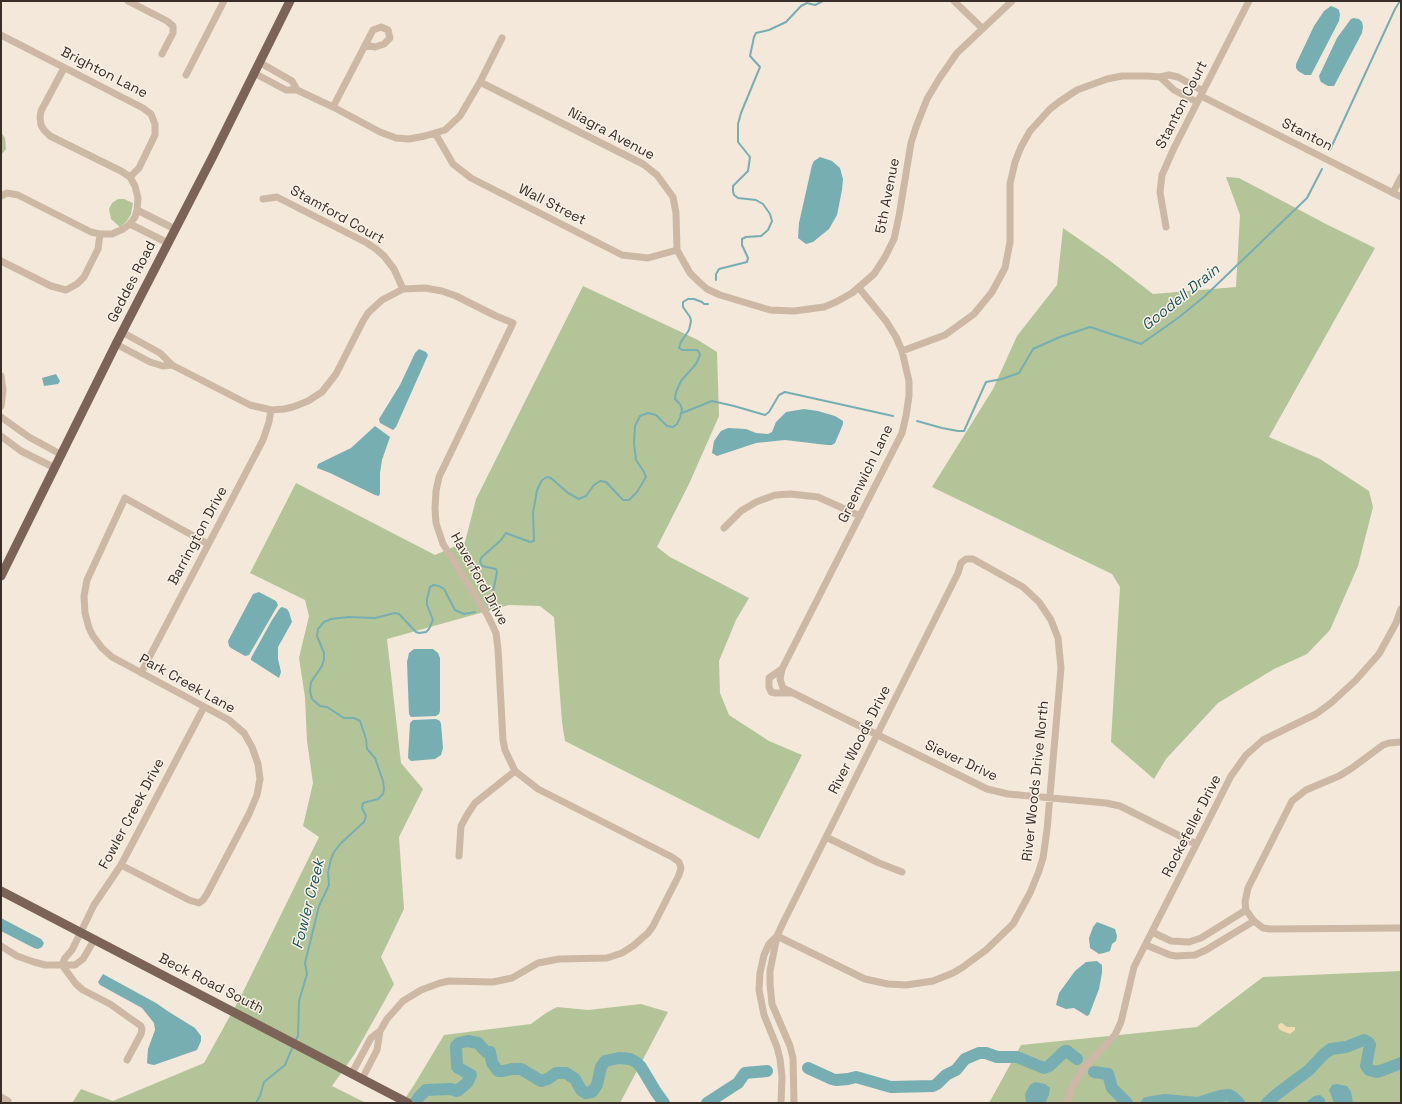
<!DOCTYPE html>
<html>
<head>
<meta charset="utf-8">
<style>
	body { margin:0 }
	#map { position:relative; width:1402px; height:1104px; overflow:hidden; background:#f3e8da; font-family:"Space Grotesk",sans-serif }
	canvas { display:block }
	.frame { position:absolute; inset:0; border:2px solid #382d27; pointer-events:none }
</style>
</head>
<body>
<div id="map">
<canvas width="1402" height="1104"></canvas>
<div class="frame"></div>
</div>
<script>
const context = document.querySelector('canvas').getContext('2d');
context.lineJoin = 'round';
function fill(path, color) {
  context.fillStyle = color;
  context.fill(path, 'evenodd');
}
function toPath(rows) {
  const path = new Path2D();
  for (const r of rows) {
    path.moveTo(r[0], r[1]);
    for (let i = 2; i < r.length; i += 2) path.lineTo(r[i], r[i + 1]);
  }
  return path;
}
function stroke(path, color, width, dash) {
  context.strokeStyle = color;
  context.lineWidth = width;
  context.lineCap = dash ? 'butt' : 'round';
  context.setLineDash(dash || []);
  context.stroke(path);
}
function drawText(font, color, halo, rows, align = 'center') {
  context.font = font + ' "Space Grotesk",sans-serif';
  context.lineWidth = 3;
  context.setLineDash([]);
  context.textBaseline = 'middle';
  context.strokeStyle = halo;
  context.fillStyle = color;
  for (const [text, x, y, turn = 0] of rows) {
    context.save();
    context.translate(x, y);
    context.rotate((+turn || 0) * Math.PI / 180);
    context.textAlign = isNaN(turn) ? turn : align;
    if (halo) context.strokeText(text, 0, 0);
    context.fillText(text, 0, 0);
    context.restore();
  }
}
const green = toPath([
	[1,132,5,138,6,149,1,155],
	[1226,177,1239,178,1326,224,1375,248,1269,437,1320,459,1369,491,1373,507,1358,566,1330,630,1307,654,1274,669,1218,703,1166,759,1154,779,1111,742,1120,587,1112,574,932,487,993,389,1017,336,1057,285,1063,228,1109,260,1153,294,1236,287,1240,215],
	[118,199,124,199,133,203,131,214,127,221,120,227,111,219,109,209,112,203],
	[583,286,698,340,717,352,719,416,689,484,657,547,670,557,749,598,736,620,719,661,720,693,729,715,769,741,802,755,759,839,565,741,562,722,554,617,540,606,509,605,387,639,401,763,423,789,399,837,404,909,381,957,394,984,354,1055,332,1086,366,1103,72,1103,81,1089,113,1101,204,1063,241,996,319,837,303,826,313,783,307,741,305,697,299,658,309,616,305,600,250,573,296,483,435,555,465,542,476,499],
	[1401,971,1401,1103,989,1103,1021,1045,1197,1027,1263,977],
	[641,1004,668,1012,620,1103,459,1103,457,1102,456,1103,402,1103,414,1085,444,1035,531,1024,546,1013,557,1007,588,1010]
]);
const sand = toPath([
	[1282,1023,1287,1027,1295,1027,1295,1030,1290,1034,1282,1031,1279,1029,1278,1026,1279,1024]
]);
const water = toPath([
	[1331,6,1336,8,1339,10,1340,15,1339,21,1311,75,1305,75,1298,71,1296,68,1296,64,1314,26,1324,11],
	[1354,18,1359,19,1362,22,1363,27,1362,33,1334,86,1328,86,1321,82,1320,80,1319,76,1337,38,1348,23,1351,19],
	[820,157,832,161,840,168,843,179,842,190,837,215,829,229,813,242,806,244,798,238,799,223,812,165,814,161],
	[419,349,426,352,428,355,396,427,393,430,380,423,379,419,400,385,415,353],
	[56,374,60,381,58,384,44,386,42,378],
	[804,409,818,411,835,416,843,421,843,424,835,443,832,445,827,445,785,440,756,443,717,456,712,453,714,441,721,431,728,428,746,429,756,433,768,434,772,432,776,422,786,412],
	[375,426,390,437,382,460,380,473,380,493,379,496,375,495,330,473,317,468,318,464,351,448],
	[259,592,276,601,278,605,249,655,245,656,231,648,229,646,228,641,252,596,253,594],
	[282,607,287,609,289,612,292,622,278,647,278,659,281,672,279,678,251,660,251,658,272,620,280,608],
	[414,649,433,649,438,653,440,658,440,711,439,714,436,716,411,717,409,714,407,662,409,653],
	[436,719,440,721,441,724,443,748,441,755,435,759,411,761,408,758,410,723,413,720],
	[1,918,41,939,44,943,42,947,38,949,34,948,1,931],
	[1097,922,1115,929,1117,936,1116,941,1112,944,1110,951,1104,953,1099,954,1090,948,1089,938,1093,927],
	[1097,961,1102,965,1102,973,1099,989,1089,1015,1087,1016,1074,1008,1066,1009,1056,1005,1059,993,1075,971,1086,962],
	[103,974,156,1003,169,1012,195,1028,201,1036,201,1041,197,1050,154,1065,149,1064,147,1063,148,1049,155,1030,154,1023,142,1008,100,985,98,982],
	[1035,1082,1045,1084,1050,1088,1049,1095,1045,1103,1028,1103,1026,1102,1025,1094,1030,1085],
	[1336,1084,1347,1086,1351,1092,1353,1103,1334,1103,1329,1090,1332,1085],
	[1320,1095,1325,1099,1325,1103,1305,1103,1314,1096]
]);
const stream = toPath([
	[1330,150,1395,9,1400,1],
	[716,280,716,274,719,269,747,262,748,258,742,245,742,239,746,237,761,236,768,230,772,221,770,214,763,204,756,200,738,198,734,195,733,191,733,186,748,171,750,157,738,142,738,124,741,113,760,67,750,56,754,37,756,33,769,30,786,22,801,6,807,3,815,5,823,1],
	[682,413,712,401,734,406,765,415,769,412,779,395,785,392,893,416],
	[917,421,942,428,958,431,964,431,986,382,1002,379,1019,373,1033,349,1060,337,1090,327,1141,344,1178,318,1205,296,1307,198,1322,169],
	[491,602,497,572,496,569,482,566,480,562,481,558,501,540,506,533,530,542,534,541,533,513,537,490,542,480,547,477,551,478,568,493,579,499,586,496,594,485,600,481,606,482,623,500,629,500,637,492,646,477,644,472,636,460,634,443,635,426,640,416,648,413,656,415,667,426,673,427,677,424,680,418,682,409,680,404,675,399,676,392,681,381,696,364,700,355,699,352,697,350,682,350,679,348,681,342,689,330,691,321,690,317,683,307,683,302,688,299,694,299,702,302,704,304,708,304],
	[295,1042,298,1036,299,1001,307,974,305,963,319,906,329,885,328,872,331,859,334,852,341,843,364,822,366,816,362,808,363,803,378,799,383,794,384,789,383,781,375,758,367,749,366,739,360,721,354,718,344,718,327,707,320,706,312,699,310,691,311,682,322,666,324,659,324,653,317,636,318,629,324,622,331,619,348,617,375,618,395,613,399,614,416,632,419,633,426,632,429,629,433,620,427,605,427,599,430,587,434,585,439,586,444,589,455,610,464,614,475,612],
	[256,1103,260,1096,264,1082,285,1065,293,1046]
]);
const river = toPath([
	[808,1068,832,1079,836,1080,848,1079,856,1077,891,1087,933,1086,937,1084,946,1075,956,1070,965,1059,979,1053,986,1053,997,1057,1017,1057,1044,1068,1049,1066,1065,1051,1067,1051,1077,1059],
	[1094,1072,1108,1074,1112,1088,1127,1103],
	[415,1103,419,1097,426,1090,451,1089,457,1091,467,1083,471,1075,457,1067,456,1046,459,1043,468,1041,478,1043,486,1052,490,1052,492,1063,498,1071,503,1071,512,1069,521,1069,541,1081,548,1079,556,1073,566,1073,575,1079,581,1090,586,1093,592,1092,597,1085,601,1067,605,1061,619,1058,630,1059,636,1062,641,1067,656,1092,664,1103],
	[707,1103,738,1083,745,1073,767,1071],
	[1147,1103,1165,1100,1198,1103,1220,1096,1229,1095,1234,1098,1239,1103],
	[1267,1103,1277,1094,1309,1070,1324,1054,1331,1049,1346,1047,1364,1040,1369,1043,1370,1045,1366,1066,1369,1070,1377,1072,1383,1070,1401,1063]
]);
const minor = toPath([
	[128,1,167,21,173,26,173,33,162,54],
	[954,1,982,28],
	[1,35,143,108,151,114,155,124,155,135,139,168,130,177],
	[254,73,286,90,297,90,292,81,259,62],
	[186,75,224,1],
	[1160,77,1174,90,1197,102],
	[480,82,643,164,657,175,673,197,676,213,677,250],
	[297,90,333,107,380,132,396,138,409,139,425,136,445,130,460,116,480,82,502,38],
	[1201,96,1401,197],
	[333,107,373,30,381,27,388,30,390,38,384,44,375,47,365,45],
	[435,133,453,164,471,178,622,255,648,258,677,250],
	[1393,193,1401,177],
	[1,196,7,193,18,195,91,232,100,234,112,234,123,229,130,224,135,217,137,210,138,198,135,186,130,177,121,171,50,136,44,130,41,125,40,118,41,111,64,68],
	[263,199,277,197,367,243,376,249,384,256,394,269,403,289],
	[137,210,175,229],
	[130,224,168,243],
	[1166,227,1160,192,1162,175,1174,148,1249,1],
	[677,250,690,273,698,281,707,289,720,295,770,310,794,311,824,307,836,302,852,293,874,274,885,257,894,239,899,216,911,143,916,127,927,99,939,79,957,53,1012,1],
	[1,261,51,286,66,290,77,284,84,277,98,249,100,234],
	[859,288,886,321,896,337,902,351,909,381,909,396,906,416,902,433,782,669,780,679,783,688,987,789,1008,794,1106,803,1120,806,1196,844],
	[116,344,150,362,163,366,172,365,160,353,122,332],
	[902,351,945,335,974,314,992,292,1005,268,1010,242,1010,184,1015,162,1021,147,1030,131,1050,109,1059,102,1077,90,1107,79,1122,76,1147,76,1160,77,1169,75,1178,77,1203,91],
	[172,365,250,405,271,410,284,409,293,407,308,401,322,392,336,374,363,321,368,313,382,300,403,289,425,288,442,291,456,296,496,316,513,323,439,477,436,491,435,509,436,523,443,544,488,616,496,633,498,649,503,740,505,750,515,771,538,789,672,857,679,862,681,868,679,875,653,926,648,933,633,946,622,953,607,958,559,959,538,963,512,978,493,982,449,981,440,983,421,990,403,1001,387,1019,380,1031,377,1050,362,1079],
	[1,376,3,390,1,406],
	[1,417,29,437,62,455],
	[1,436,21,451,55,468],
	[724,528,741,511,756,502,775,495,791,494,818,497,860,516],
	[782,669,769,678,769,687,771,692,775,693,791,693],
	[141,673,263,440,269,422,271,410],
	[1401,742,1389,743,1383,745,1352,768,1339,776,1306,790,1292,801,1248,888,1245,902,1246,910,1254,921,1263,928,1270,929,1401,928],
	[826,837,879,863,902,872],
	[459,856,461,826,467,815,475,803,515,771],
	[121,865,189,900,199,903,203,900,207,894,249,814,257,795,260,779,258,764,252,747,244,733,229,720,112,657,102,648,93,636,89,628,85,613,84,596,87,580,125,498,208,544],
	[1152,932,1171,941,1189,942,1201,938,1246,910],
	[777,936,865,979,888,984,906,985,933,981,953,973,963,967,986,950,1013,924,1030,893,1039,871,1043,858,1047,830,1061,668,1058,638,1051,620,1039,602,1023,587,973,559,966,559,961,563,958,573,783,923,777,936,770,971,770,984,772,1004,790,1046,793,1058,794,1103],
	[777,936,769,944,764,955,760,973,759,990,764,1015,777,1047,780,1059,782,1077,781,1103],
	[1146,945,1170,955,1176,956,1195,955,1206,950,1254,921],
	[1,946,17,956,34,962,45,965,75,965,83,959,94,940],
	[62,965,65,958,72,950,94,905,121,865,204,707],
	[62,965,76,984,83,990,110,1004,141,1026,142,1029,141,1034,127,1060],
	[352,1073,371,1038,380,1031],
	[1,1097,8,1101],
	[1067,1103,1072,1088,1082,1070,1115,1035,1121,1022,1134,967,1231,776,1246,755,1263,740,1316,714,1331,703,1356,680,1379,654,1396,623,1401,609]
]);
const major = toPath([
	[1,576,116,344,213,156,290,1],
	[1,891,408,1103]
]);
const streetNames = [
	["Brighton Lane",104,73,27],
	["Stanton Court",1182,105,-63],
	["Niagra Avenue",611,134,28],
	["Stanton",1307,135,27],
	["5th Avenue",888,196,-79],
	["Wall Street",552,205,27],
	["Stamford Court",337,215,29],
	["Geddes Road",132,282,-63],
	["Greenwich Lane",866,474,-64],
	["Barrington Drive",198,536,-62],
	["Haverford Drive",479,579,61],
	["Park Creek Lane",187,684,29],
	["River Woods Drive",860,740,-63],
	["Siever Drive",961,761,25],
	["River Woods Drive North",1036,781,-84],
	["Fowler Creek Drive",132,814,-62],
	["Rockefeller Drive",1192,826,-63],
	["Beck Road South",211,984,27]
];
const waterNames = [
	["Goodell Drain",1181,298,-39],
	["Fowler Creek",309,904,-76]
];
fill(green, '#b4c499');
fill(sand, '#f1dcaf');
fill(water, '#77aeb2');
stroke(stream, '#77aeb2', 2);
stroke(river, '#77aeb2', 12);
stroke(minor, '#ccb8a5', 7);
stroke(major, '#7b6457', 9);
drawText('14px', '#382d27', '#fbf2e7', streetNames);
drawText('italic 15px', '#1a565c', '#fbf2e7', waterNames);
</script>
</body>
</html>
